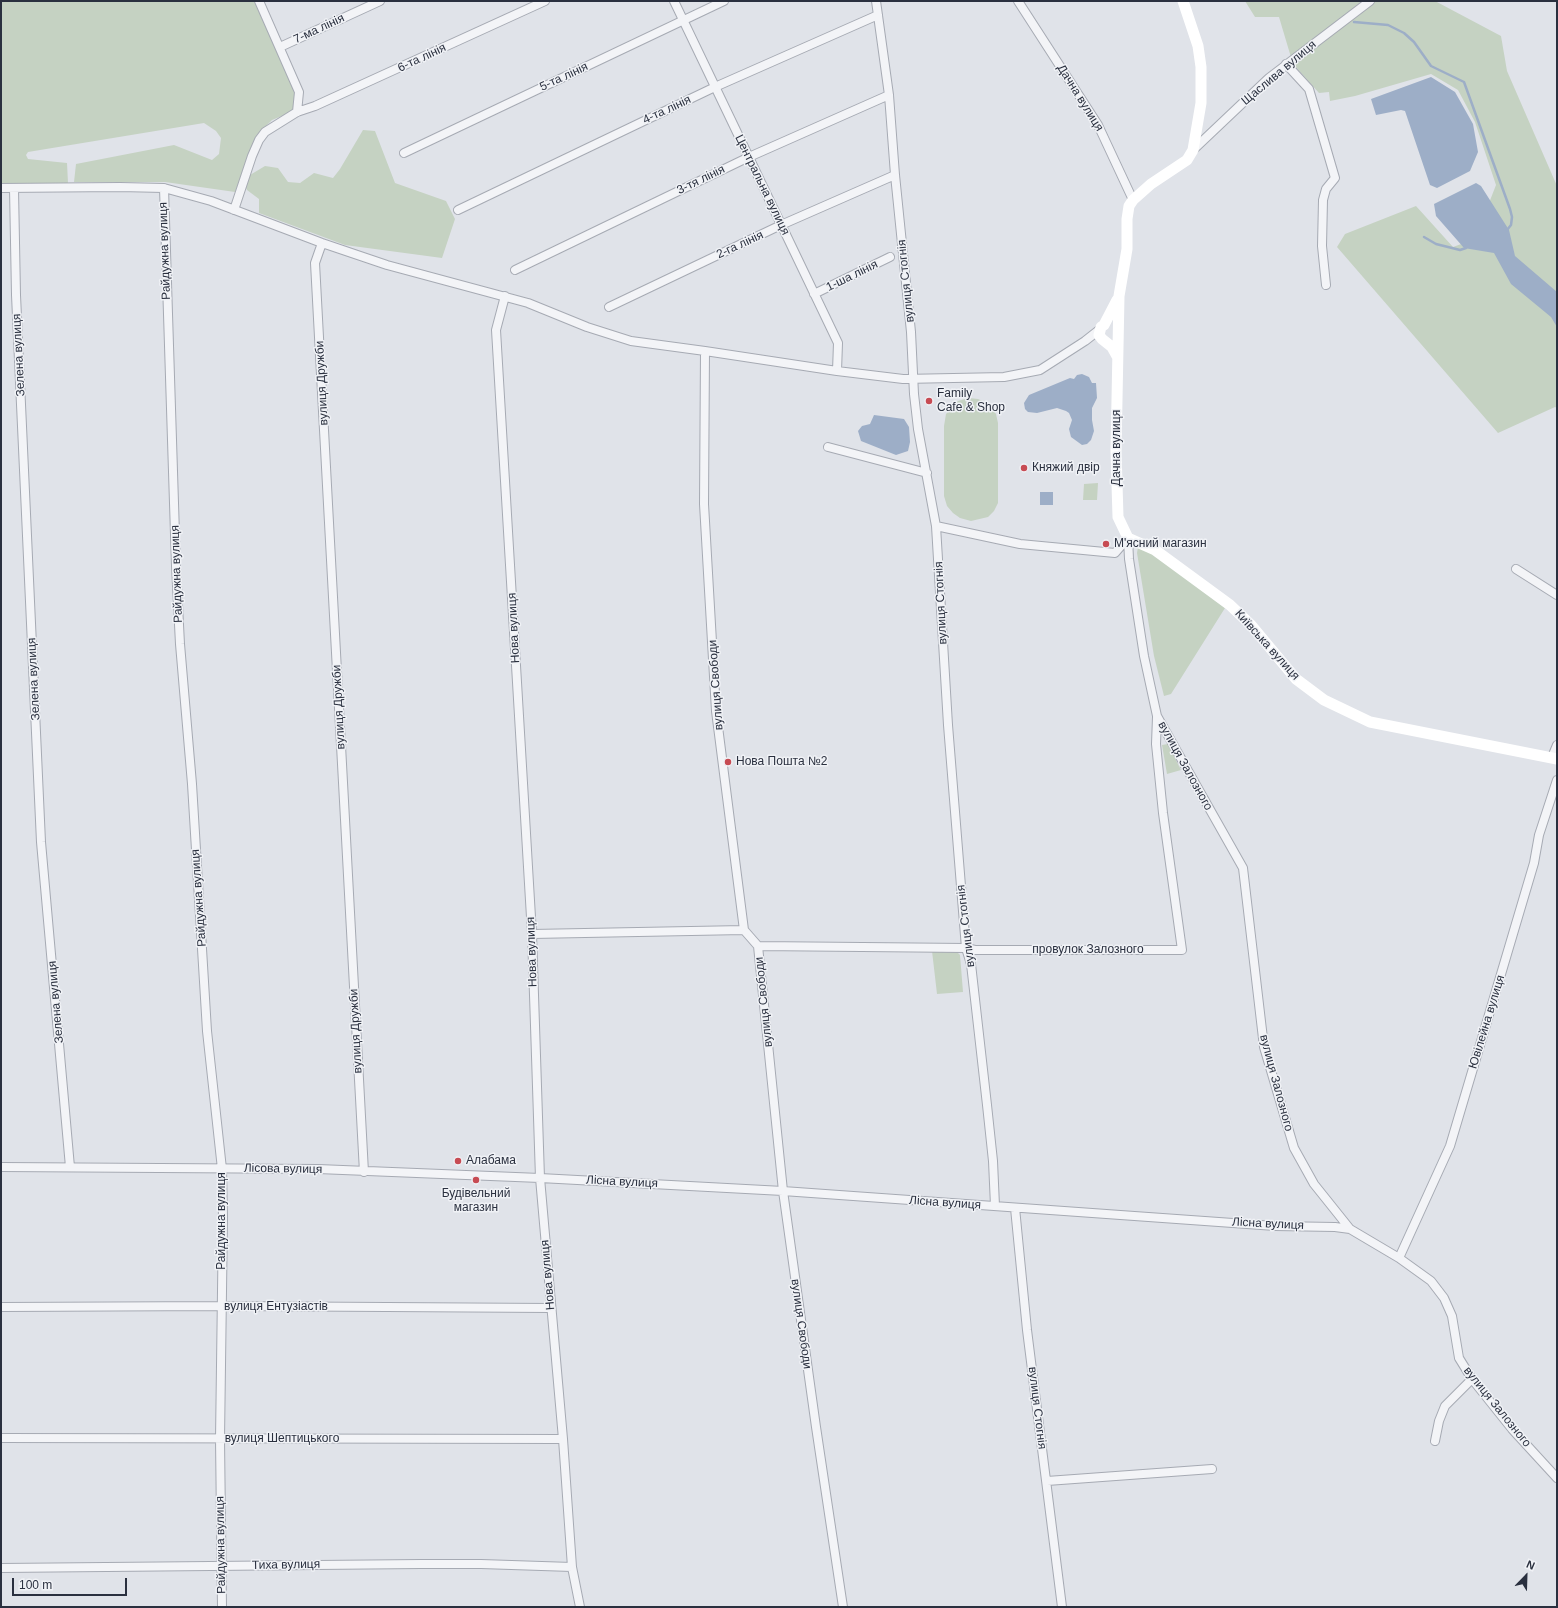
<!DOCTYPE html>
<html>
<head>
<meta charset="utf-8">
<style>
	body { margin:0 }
	#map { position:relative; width:1558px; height:1608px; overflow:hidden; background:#e0e3e9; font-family:Arial,sans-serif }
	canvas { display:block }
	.frame { position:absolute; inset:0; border:2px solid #2a303f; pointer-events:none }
	.north { position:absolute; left:1506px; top:1556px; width:40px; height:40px; -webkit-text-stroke:3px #f0f2f6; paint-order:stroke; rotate:23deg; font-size:11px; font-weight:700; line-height:16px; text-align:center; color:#2a303f }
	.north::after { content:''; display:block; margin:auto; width:14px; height:18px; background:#2a303f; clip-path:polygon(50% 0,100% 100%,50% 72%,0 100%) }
	.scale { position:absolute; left:12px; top:1578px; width:115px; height:18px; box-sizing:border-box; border:2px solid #2a303f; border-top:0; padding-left:5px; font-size:12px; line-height:14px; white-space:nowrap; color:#2a303f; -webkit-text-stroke:3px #f0f2f6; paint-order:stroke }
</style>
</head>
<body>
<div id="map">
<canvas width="1558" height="1608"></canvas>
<div class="frame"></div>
<div class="north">N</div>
<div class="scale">100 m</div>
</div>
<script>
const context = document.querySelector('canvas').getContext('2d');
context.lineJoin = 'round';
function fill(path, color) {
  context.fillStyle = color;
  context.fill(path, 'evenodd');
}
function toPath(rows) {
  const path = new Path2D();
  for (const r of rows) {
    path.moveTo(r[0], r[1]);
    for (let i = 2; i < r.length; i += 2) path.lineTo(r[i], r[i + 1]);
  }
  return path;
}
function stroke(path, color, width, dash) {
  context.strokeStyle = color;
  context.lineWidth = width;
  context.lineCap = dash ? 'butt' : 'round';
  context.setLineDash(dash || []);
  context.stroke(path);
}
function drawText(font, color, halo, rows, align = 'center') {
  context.font = font + ' Arial,sans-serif';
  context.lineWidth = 3;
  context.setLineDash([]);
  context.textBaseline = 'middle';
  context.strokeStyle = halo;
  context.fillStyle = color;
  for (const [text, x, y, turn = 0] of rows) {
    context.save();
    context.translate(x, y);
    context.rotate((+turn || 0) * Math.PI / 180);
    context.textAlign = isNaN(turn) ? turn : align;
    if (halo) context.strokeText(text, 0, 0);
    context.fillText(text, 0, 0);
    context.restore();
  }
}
const green = toPath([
	[1,1,254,1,297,94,294,111,272,120,257,135,235,192,165,182,74,182,76,164,174,145,212,160,219,154,221,138,216,131,204,123,28,152,26,155,28,159,67,163,68,183,1,185],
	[1245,1,1435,1,1501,36,1507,71,1557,186,1557,408,1555,407,1498,433,1337,247,1345,234,1416,206,1453,247,1475,239,1496,185,1475,122,1458,90,1431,74,1355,96,1330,101,1329,92,1319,93,1293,64,1279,17,1255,17],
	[363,130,375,131,395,183,446,201,455,219,442,258,345,245,259,213,259,199,247,190,245,186,250,175,265,166,278,168,288,182,300,183,314,173,333,178,340,169],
	[969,398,978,399,985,402,991,407,996,414,998,423,998,503,994,511,988,517,971,521,960,518,953,513,947,506,944,496,944,426,946,414,958,401],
	[1098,483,1097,500,1083,500,1084,484],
	[1143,546,1225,608,1171,694,1164,696,1154,656,1137,553,1138,547],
	[1168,744,1181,770,1167,774,1162,745],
	[932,951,956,951,960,955,963,992,937,994]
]);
const water = toPath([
	[1431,77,1455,92,1473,124,1478,152,1470,171,1437,188,1430,185,1405,111,1401,110,1376,115,1371,99],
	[1476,183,1481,186,1509,230,1515,256,1557,292,1557,327,1551,317,1511,284,1494,253,1464,248,1436,216,1434,204],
	[1082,374,1089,377,1092,383,1096,383,1097,398,1092,408,1092,420,1094,431,1091,440,1087,444,1082,445,1071,437,1069,429,1072,420,1069,413,1066,411,1057,408,1037,413,1028,412,1025,409,1024,403,1029,395,1070,378,1074,379,1077,375],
	[874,415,904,419,909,427,910,442,908,451,896,455,861,441,858,431,862,426,870,424],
	[1040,492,1053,492,1053,505,1040,505]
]);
const stream = toPath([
	[1354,22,1388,25,1404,33,1414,42,1431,66,1464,82,1510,209,1512,217,1511,225,1507,230],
	[1424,237,1436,244,1460,250,1466,248]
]);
const street = toPath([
	[259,1,299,92,297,112],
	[674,1,838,343,837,371],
	[876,1,889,95,895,175,911,332,914,394,918,429,936,526,948,725,966,948,971,964,987,1105,993,1161,995,1206],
	[1018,1,1098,125,1133,200],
	[280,47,380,1],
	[1286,64,1309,89,1335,178,1326,189,1323,200,1322,246,1326,285],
	[1193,150,1269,78,1370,1],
	[404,153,724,1],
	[1,188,120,187,164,188,211,201,322,243,387,265,528,303,587,327,631,341,705,351,837,371,903,379,1004,377,1040,370,1085,341,1099,330],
	[164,188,176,566,180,644,192,784,207,1031,222,1169,223,1217,220,1439,222,1607],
	[14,189,16,295,41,842,70,1167],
	[234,210,252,156,259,140,265,132,297,112,315,106,545,1],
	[458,210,715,87,878,15],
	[322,243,315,263,364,1172],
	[515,270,749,157,889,95],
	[814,294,890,257],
	[505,296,496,330,532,934,540,1178,563,1439,572,1567,580,1607],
	[609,307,781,225,895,175],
	[705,351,704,504,716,711,744,930,758,946,783,1191,816,1427,843,1607],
	[828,447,927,473],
	[936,526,1020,544,1115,553,1128,538],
	[1128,538,1129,559,1144,656,1157,716,1243,868,1264,1047,1294,1148,1314,1184,1350,1229,1399,1258,1431,1281,1444,1298,1452,1316,1459,1358,1472,1379,1512,1429,1557,1478],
	[1516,569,1557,595],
	[1552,757,1557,745],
	[532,934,744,930],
	[758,946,966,948,975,950,1182,950,1163,813,1156,744,1157,717],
	[1,1167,318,1169,540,1178,783,1191,1275,1226,1335,1227,1350,1229],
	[1015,1208,1027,1330,1062,1607],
	[1399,1258,1450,1146,1534,863,1539,835,1557,780],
	[1,1307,222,1306,551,1308],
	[1,1438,563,1439],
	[1435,1441,1439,1421,1445,1406,1472,1379],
	[1047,1481,1212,1469],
	[1,1568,421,1564,481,1564,572,1567]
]);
const secondary = toPath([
	[1183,1,1198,46,1201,67,1201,103,1193,150,1187,160,1151,184,1133,200,1129,206,1127,219,1127,249,1119,296,1116,451,1118,517,1128,538,1155,550,1230,605,1251,625,1296,679,1324,700,1370,722,1557,759],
	[1117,300,1104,325,1101,327,1099,335,1102,339,1112,347,1117,356]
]);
const markers = [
	[929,401,4,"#c74b53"],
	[1024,468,4,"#c74b53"],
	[1106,544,4,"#c74b53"],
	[728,762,4,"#c74b53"],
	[458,1161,4,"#c74b53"],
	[476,1180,4,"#c74b53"]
];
const streetNames = [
	["7-ма лінія",319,29,-25],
	["6-та лінія",422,58,-25],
	["Щаслива вулиця",1279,73,-40],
	["5-та лінія",564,77,-25],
	["Дачна вулиця",1080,98,58],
	["4-та лінія",667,110,-25],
	["3-тя лінія",701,180,-26],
	["Центральна вулиця",762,185,64],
	["2-га лінія",740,245,-25],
	["Райдужна вулиця",165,251,-92],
	["1-ша лінія",852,276,-26],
	["вулиця Стогнія",906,281,-96],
	["Зелена вулиця",19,355,-93],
	["вулиця Дружби",322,383,-93],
	["Дачна вулиця",1117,448,-90],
	["Райдужна вулиця",177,574,-92],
	["вулиця Стогнія",941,603,-93],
	["Нова вулиця",514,628,-93],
	["Київська вулиця",1267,645,48],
	["Зелена вулиця",34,679,-93],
	["вулиця Свободи",716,685,-94],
	["вулиця Дружби",339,707,-93],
	["вулиця Залозного",1185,766,61],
	["Райдужна вулиця",199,898,-94],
	["вулиця Стогнія",966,926,-97],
	["провулок Залозного",1088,950],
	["Нова вулиця",532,952,-92],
	["Зелена вулиця",56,1002,-95],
	["вулиця Свободи",764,1002,-96],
	["Ювілейна вулиця",1487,1022,-73],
	["вулиця Дружби",356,1031,-93],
	["вулиця Залозного",1276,1083,75],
	["Лісова вулиця",283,1169,1],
	["Лісна вулиця",622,1182,3],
	["Лісна вулиця",945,1203,4],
	["Райдужна вулиця",222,1221,-90],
	["Лісна вулиця",1268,1224,3],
	["Нова вулиця",548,1275,-95],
	["вулиця Ентузіастів",276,1307],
	["вулиця Свободи",801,1324,82],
	["вулиця Залозного",1497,1407,51],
	["вулиця Стогнія",1037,1408,83],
	["вулиця Шептицького",282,1439],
	["Райдужна вулиця",221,1545,-91],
	["Тиха вулиця",286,1565,-1]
];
const poiNames = [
	["Family",937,394],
	["Cafe & Shop",937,408],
	["Княжий двір",1032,468],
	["М'ясний магазин",1114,544],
	["Нова Пошта №2",736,762],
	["Алабама",466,1161],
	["Будівельний",476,1194,"center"],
	["магазин",476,1208,"center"]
];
fill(green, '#c5d2c2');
fill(water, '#9daec7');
stroke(stream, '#9daec7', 2.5);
stroke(street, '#a6aab3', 10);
stroke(street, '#f3f4f7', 8);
stroke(secondary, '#fff', 11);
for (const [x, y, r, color] of markers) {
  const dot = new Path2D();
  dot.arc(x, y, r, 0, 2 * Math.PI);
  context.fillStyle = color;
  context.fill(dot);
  stroke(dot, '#f0f2f6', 1.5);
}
drawText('12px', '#2a303f', '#f0f2f6', streetNames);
drawText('12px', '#2a303f', '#f0f2f6', poiNames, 'left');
</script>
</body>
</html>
